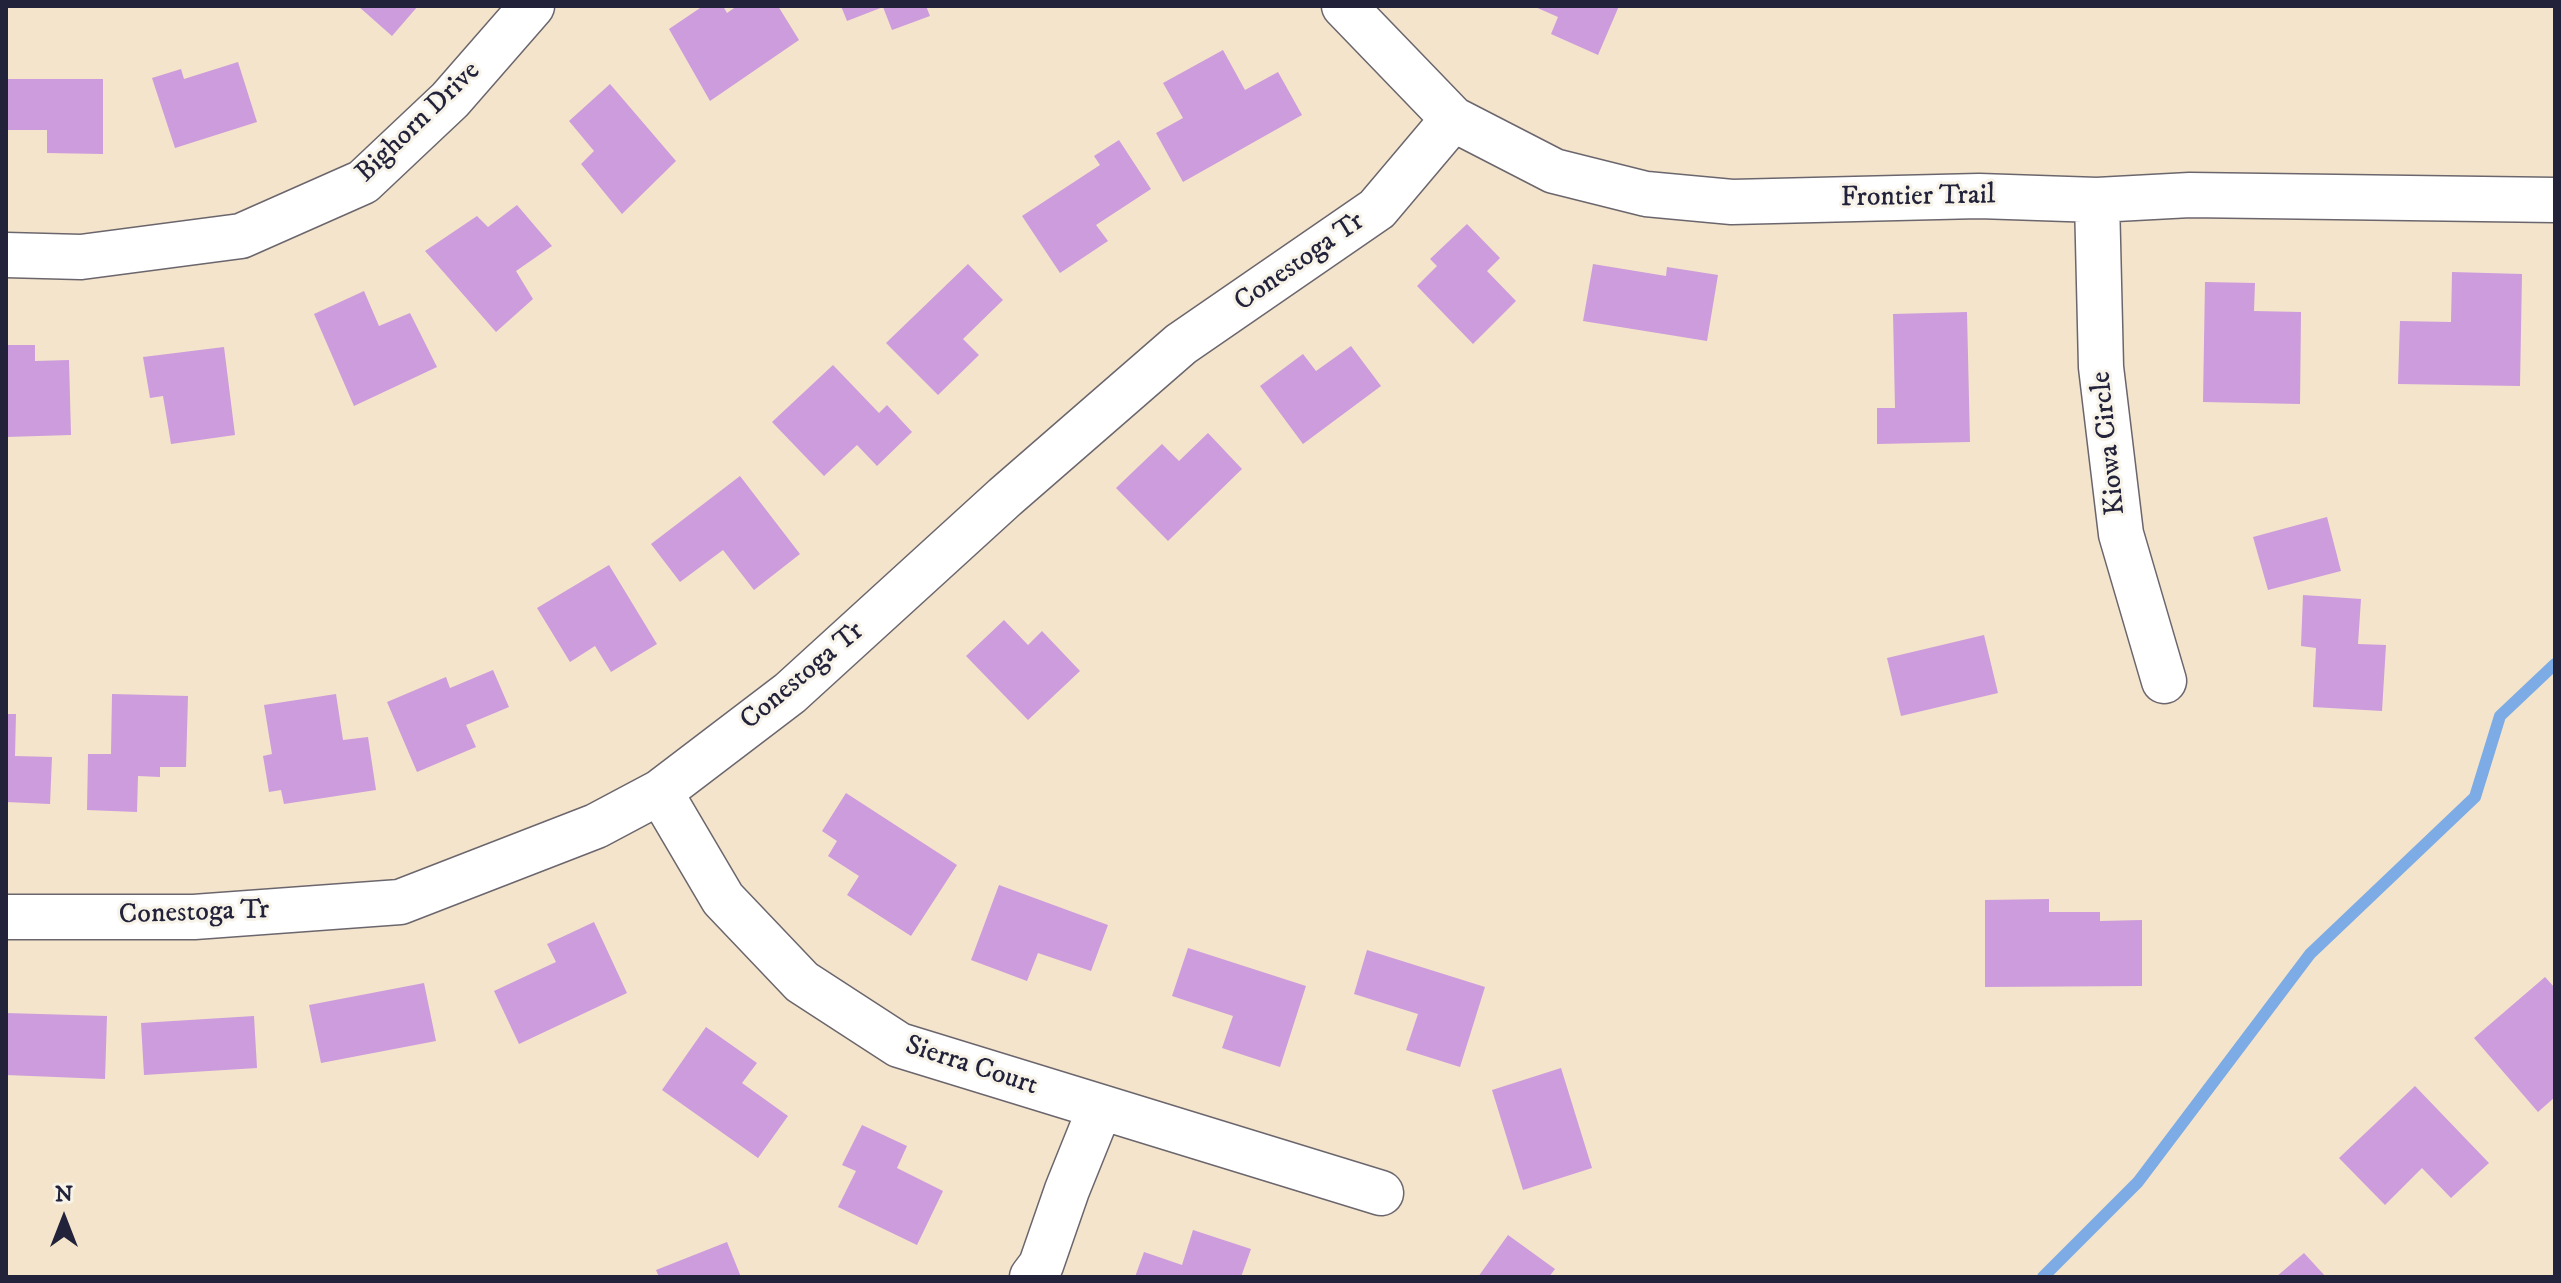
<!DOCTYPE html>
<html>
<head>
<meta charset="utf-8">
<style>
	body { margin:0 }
	#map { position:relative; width:2561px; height:1283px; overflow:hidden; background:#f3e4cb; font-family:"IM FELL DW Pica",serif }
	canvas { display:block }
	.frame { position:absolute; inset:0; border:8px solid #22223b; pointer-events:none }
	.north { position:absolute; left:24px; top:1179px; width:80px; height:80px; -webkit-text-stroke:6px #f7f3e8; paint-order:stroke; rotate:0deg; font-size:22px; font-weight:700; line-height:32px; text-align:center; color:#22223b }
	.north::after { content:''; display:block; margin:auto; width:28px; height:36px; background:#22223b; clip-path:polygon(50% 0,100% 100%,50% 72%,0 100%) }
</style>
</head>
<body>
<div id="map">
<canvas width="2561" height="1283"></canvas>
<div class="frame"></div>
<div class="north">N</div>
</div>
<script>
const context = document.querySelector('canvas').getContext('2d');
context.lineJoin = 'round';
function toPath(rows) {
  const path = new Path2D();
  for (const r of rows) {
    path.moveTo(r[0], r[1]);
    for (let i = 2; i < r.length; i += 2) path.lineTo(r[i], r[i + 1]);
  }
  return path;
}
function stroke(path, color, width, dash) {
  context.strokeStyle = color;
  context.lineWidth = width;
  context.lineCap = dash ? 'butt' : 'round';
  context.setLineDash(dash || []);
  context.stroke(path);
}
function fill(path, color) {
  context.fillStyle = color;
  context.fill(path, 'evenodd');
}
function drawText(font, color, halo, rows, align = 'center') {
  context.font = font + ' "IM FELL DW Pica",serif';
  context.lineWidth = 6;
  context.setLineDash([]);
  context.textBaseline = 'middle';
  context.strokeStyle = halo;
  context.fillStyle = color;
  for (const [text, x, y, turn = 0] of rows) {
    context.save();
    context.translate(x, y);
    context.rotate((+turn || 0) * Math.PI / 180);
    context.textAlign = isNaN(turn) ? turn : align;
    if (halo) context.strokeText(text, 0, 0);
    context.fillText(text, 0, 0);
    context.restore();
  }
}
const stream = toPath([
	[2043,1277,2138,1182,2310,954,2475,797,2500,716,2555,664]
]);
const building = toPath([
	[358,6,418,6,392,36],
	[703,6,723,6,727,13,737,6,778,6,799,40,710,101,669,29],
	[841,6,926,6,930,16,892,30,883,7,847,21],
	[1533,6,1619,6,1598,55,1551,34,1558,17],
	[1223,50,1245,90,1278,72,1302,115,1183,182,1156,133,1183,118,1163,83],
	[238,62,257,122,175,148,152,78,181,69,184,79],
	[6,79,103,79,103,154,47,153,47,130,6,130],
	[610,84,676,161,622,214,581,164,594,151,569,121],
	[1119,140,1151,189,1096,225,1108,241,1060,273,1022,216,1100,165,1094,156],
	[517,205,552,246,516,271,533,299,496,332,425,251,477,216,488,227],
	[1467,224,1500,258,1487,271,1516,301,1473,344,1417,286,1437,266,1430,259],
	[968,264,1003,300,963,339,979,355,938,395,886,343],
	[1593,264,1666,276,1667,267,1718,275,1707,341,1583,321],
	[2452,272,2522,274,2520,386,2398,384,2400,321,2451,322],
	[2205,282,2255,283,2254,311,2301,312,2300,404,2203,402],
	[364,291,379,326,410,313,437,367,354,406,314,314],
	[1967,312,1970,442,1877,444,1877,408,1895,408,1893,314],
	[6,345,35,345,35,361,69,360,71,435,6,437],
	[1351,346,1381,386,1303,444,1260,386,1303,354,1316,371],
	[224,347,235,435,171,444,163,396,150,398,143,357],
	[833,365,879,413,887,405,912,432,877,466,857,445,824,476,772,422],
	[1208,433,1242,469,1168,541,1116,488,1162,444,1179,461],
	[740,476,800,554,754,590,723,550,680,582,651,544],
	[2327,517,2341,571,2268,590,2253,537],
	[609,565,657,644,611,672,595,646,570,662,537,608],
	[2303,595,2361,599,2358,644,2386,645,2382,711,2313,707,2316,648,2301,646],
	[1004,620,1028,645,1042,631,1080,671,1028,720,966,656],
	[1984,635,1998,693,1901,716,1887,658],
	[493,670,509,707,466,725,476,747,417,772,387,702,446,677,450,688],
	[112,694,188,696,186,767,160,767,160,777,138,776,137,812,87,810,88,754,111,754],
	[336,694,343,740,368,737,376,790,284,804,281,790,269,792,263,756,272,754,264,705],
	[6,714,16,714,15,756,52,757,50,804,6,802],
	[846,793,957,865,911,936,847,895,859,876,828,856,837,841,822,831],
	[999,885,1108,925,1091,971,1038,953,1027,981,971,960],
	[2049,899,2049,912,2100,912,2100,921,2142,920,2142,986,1985,987,1985,900],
	[594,922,627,993,519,1044,494,991,556,962,547,944],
	[1188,948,1306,986,1280,1067,1222,1048,1233,1016,1172,996],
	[1367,950,1485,987,1460,1067,1406,1050,1418,1014,1354,994],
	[2545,977,2555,988,2555,1097,2538,1112,2474,1038],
	[424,983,436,1041,321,1063,309,1005],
	[6,1013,107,1016,105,1079,6,1075],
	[254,1016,257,1068,144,1075,141,1023],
	[706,1027,757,1063,742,1083,788,1116,758,1158,662,1090],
	[1561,1068,1592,1168,1523,1190,1492,1090],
	[2415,1086,2489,1163,2451,1198,2422,1168,2385,1205,2339,1158],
	[862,1125,907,1146,897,1168,943,1191,917,1245,838,1207,856,1171,842,1165],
	[1193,1230,1251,1249,1241,1277,1135,1277,1144,1252,1182,1265],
	[1508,1235,1555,1269,1549,1277,1478,1277],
	[727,1242,741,1277,659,1277,656,1270],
	[2304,1253,2326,1277,2276,1277]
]);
const minor = toPath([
	[1344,6,1453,119,1554,171,1646,194,1732,202,1979,196,2097,200,2190,195,2555,200],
	[2097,200,2101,367,2121,534,2164,681],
	[6,255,81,257,241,236,363,182,450,100,532,6],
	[660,792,723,899,802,982,899,1045,1381,1193],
	[6,917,194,917,400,902,596,826,660,792,790,693,1005,497,1181,344,1377,209,1453,119],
	[1032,1277,1041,1265,1067,1190,1100,1108]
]);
const streetNames = [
	["Bighorn Drive",419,123,-44],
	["Frontier Trail",1918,198,-1],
	["Conestoga Tr",1300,263,-35],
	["Kiowa Circle",2110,443,-96],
	["Conestoga Tr",803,677,-40],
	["Conestoga Tr",194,914,-2],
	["Sierra Court",971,1067,18]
];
stroke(stream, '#7cabe6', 12);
fill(building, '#cd9cdc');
stroke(minor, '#6b666d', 47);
stroke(minor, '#fff', 44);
drawText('28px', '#22223b', '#f7f3e8', streetNames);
</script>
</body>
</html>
